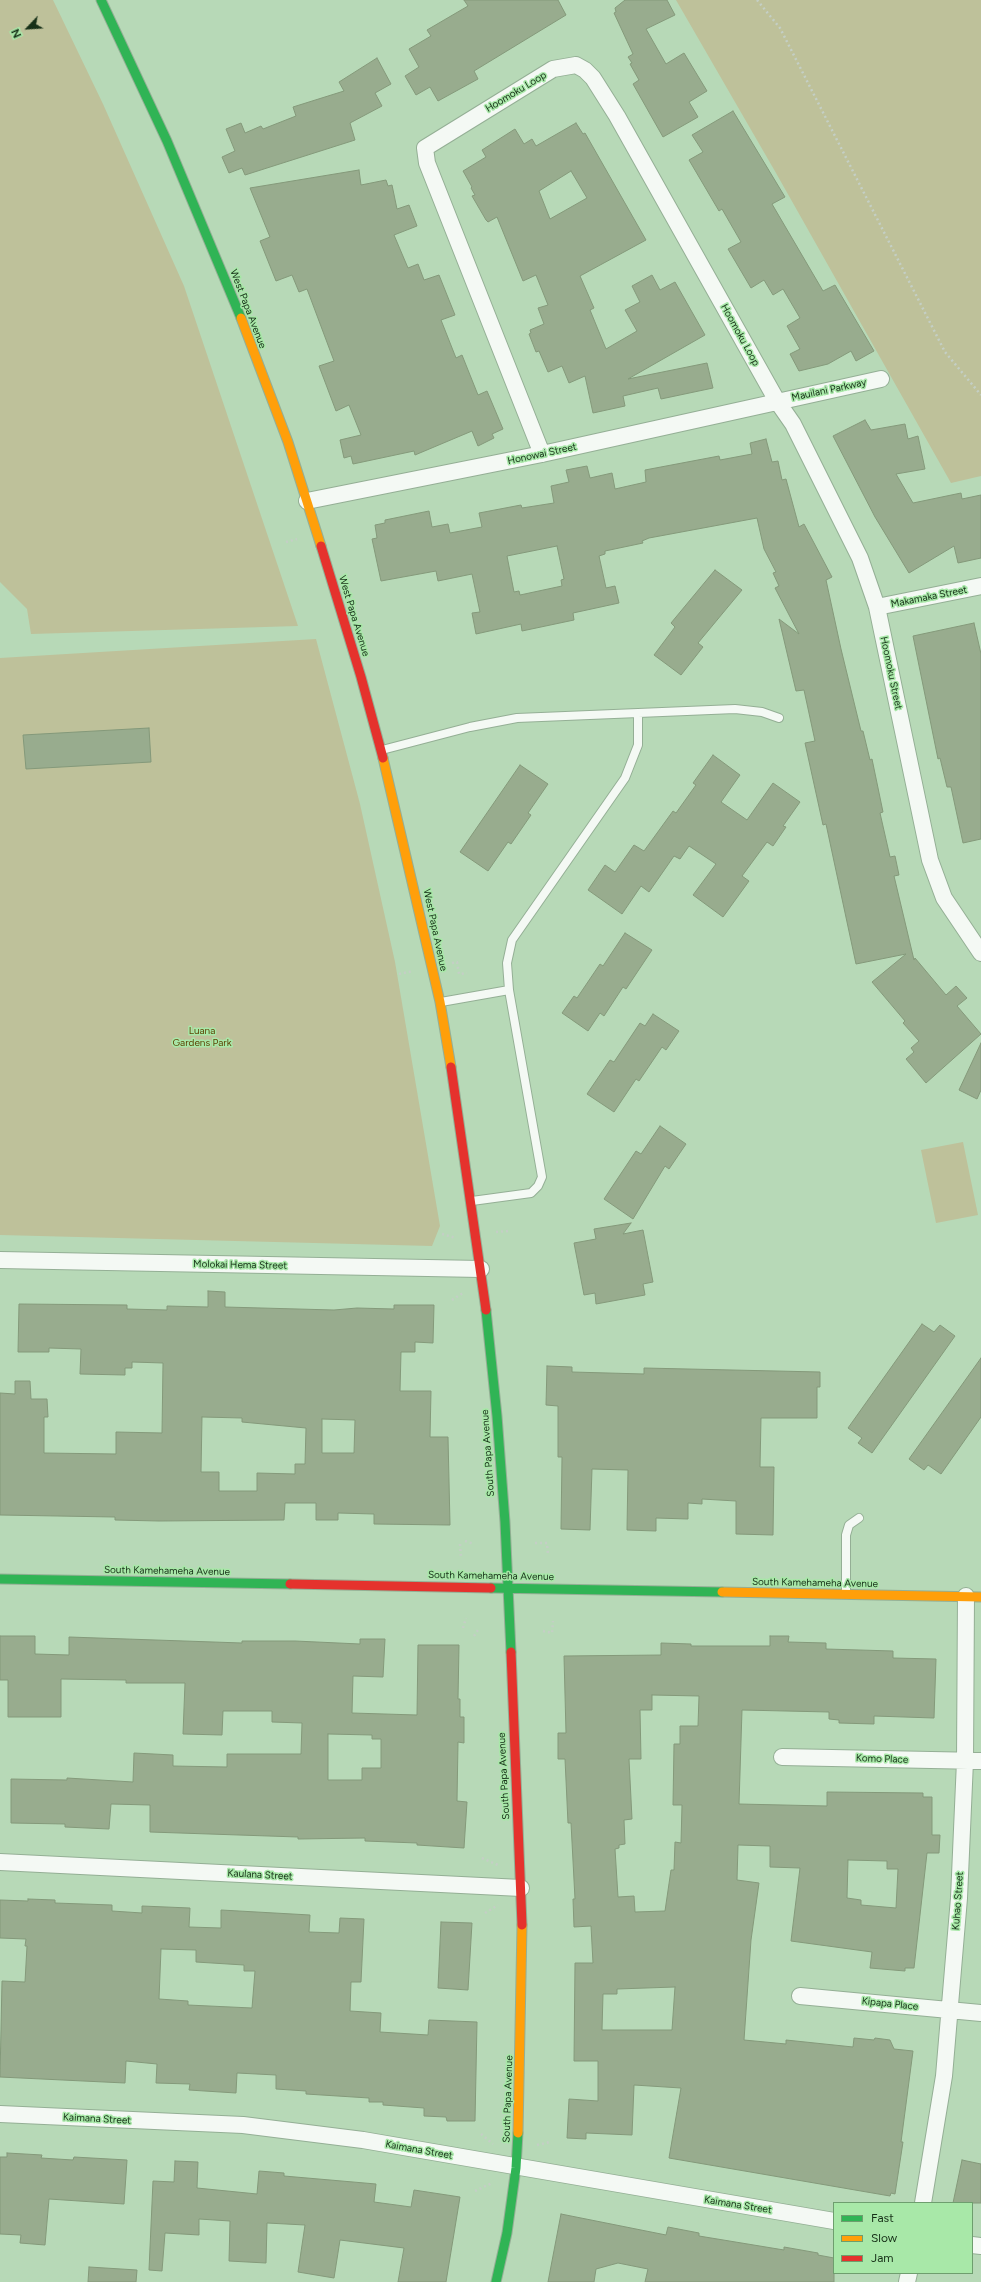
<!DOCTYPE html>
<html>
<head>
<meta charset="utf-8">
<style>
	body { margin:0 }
	#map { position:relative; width:981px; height:2282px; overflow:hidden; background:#b7d9b7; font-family:Figtree,sans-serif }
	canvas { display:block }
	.legend { position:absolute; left:833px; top:2202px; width:140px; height:72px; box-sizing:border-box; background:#a8e8a8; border:1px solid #6e9e6e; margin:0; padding:5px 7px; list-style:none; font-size:12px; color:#163017 }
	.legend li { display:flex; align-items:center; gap:8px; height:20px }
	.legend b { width:20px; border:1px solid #6e9e6e }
	.north { position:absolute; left:8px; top:8px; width:40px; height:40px; -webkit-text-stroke:3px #a8e8a8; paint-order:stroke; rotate:245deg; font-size:11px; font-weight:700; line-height:16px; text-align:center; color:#163017 }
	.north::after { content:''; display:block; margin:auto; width:14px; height:18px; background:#163017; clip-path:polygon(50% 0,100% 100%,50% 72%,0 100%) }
</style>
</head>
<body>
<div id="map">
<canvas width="981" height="2282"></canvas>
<ul class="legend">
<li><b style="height:5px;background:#30b455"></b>Fast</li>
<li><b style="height:5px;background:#ff9f0a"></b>Slow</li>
<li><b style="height:5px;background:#e5322d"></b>Jam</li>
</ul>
<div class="north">N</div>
</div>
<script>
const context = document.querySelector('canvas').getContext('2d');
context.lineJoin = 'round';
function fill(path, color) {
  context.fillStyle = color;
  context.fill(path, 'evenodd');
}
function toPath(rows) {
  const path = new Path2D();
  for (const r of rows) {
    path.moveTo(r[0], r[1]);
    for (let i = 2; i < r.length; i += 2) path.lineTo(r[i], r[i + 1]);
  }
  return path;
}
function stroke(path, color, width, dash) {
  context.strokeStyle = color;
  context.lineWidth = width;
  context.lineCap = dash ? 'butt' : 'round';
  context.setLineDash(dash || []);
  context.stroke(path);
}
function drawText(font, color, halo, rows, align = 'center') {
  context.font = font + ' Figtree,sans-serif';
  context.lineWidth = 3;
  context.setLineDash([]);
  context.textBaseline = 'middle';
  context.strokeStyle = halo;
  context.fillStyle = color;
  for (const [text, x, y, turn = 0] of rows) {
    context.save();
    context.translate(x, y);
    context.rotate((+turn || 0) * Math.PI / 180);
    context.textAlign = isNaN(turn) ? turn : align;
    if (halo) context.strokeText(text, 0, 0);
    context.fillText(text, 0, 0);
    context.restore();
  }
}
const green = toPath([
	[0,0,53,0,103,104,184,286,298,626,31,634,27,609,0,582],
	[676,0,981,0,981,476,951,483,776,173],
	[316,639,360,804,395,962,440,1226,432,1246,0,1235,0,658],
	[963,1142,978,1215,936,1223,921,1150]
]);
const building = toPath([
	[464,0,558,0,566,15,474,71,478,79,438,101,430,87,416,95,405,76,419,67,409,49,431,36,427,30,468,6,464,0],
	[625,0,667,0,675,15,646,29,666,64,684,53,707,91,689,102,698,117,663,137,633,84,639,80,630,64,632,63,628,57,633,54,614,13,616,12,615,8,625,0],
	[377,58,391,84,375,93,382,106,350,123,355,140,245,175,242,168,229,173,222,157,235,151,226,129,241,123,245,133,261,126,263,129,296,116,293,107,344,91,339,82,377,58],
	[733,111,785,197,772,204,823,291,835,285,874,351,856,361,851,351,828,364,799,371,790,354,800,349,787,326,800,318,783,289,773,295,764,280,751,288,728,249,741,242,722,209,719,211,689,160,703,152,692,135,733,111],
	[576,123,583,134,585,133,646,240,580,276,594,308,590,310,606,349,637,331,625,310,640,302,632,286,652,275,660,290,675,282,705,335,628,379,707,363,713,388,661,399,658,388,623,396,625,406,593,413,585,376,569,383,562,366,548,372,539,351,536,352,529,334,531,333,530,330,544,324,538,308,548,305,536,275,523,281,497,217,488,222,486,220,472,196,475,195,471,188,472,187,463,171,486,157,482,150,515,129,524,144,532,139,536,146,576,123],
	[571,171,587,198,550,219,539,191,571,171],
	[359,170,361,185,386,180,388,186,392,185,397,209,409,205,417,226,394,235,408,268,418,264,424,280,439,275,455,315,441,320,456,358,462,355,478,395,487,391,503,429,492,434,494,438,478,446,472,431,415,455,414,451,353,464,351,456,344,458,340,440,361,435,349,405,336,411,319,366,334,361,307,289,299,292,292,275,276,281,260,241,270,237,250,188,359,170],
	[865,420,871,430,905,424,908,439,918,436,925,469,896,474,913,503,961,493,962,499,981,495,981,558,958,563,954,546,909,573,875,517,833,436,865,420],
	[766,439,772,462,778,461,782,480,786,479,799,527,804,524,832,577,826,580,841,649,861,731,863,731,870,760,872,759,883,812,880,813,890,857,895,856,899,875,894,876,914,960,915,958,946,995,956,986,967,998,957,1006,981,1034,926,1083,906,1059,914,1052,911,1048,919,1041,903,1023,905,1021,872,982,906,954,856,964,826,824,823,825,805,743,815,741,804,690,796,691,779,619,799,634,775,588,779,586,773,573,776,572,764,549,757,518,649,538,642,541,643,543,605,551,605,554,599,556,606,588,615,586,619,603,573,613,574,620,522,631,521,624,476,634,472,613,480,612,472,574,438,581,436,571,381,581,372,539,377,538,375,525,385,523,385,520,429,511,432,527,448,524,450,533,482,527,479,513,521,505,522,508,554,503,551,486,569,482,566,470,587,466,590,478,612,473,615,489,646,482,645,470,719,456,720,460,752,454,750,443,766,439],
	[557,546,564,579,561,580,562,586,520,595,519,591,514,592,507,556,557,546],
	[715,570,742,590,698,643,703,647,681,675,654,655,675,627,671,623,715,570],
	[974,623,981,654,981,839,963,843,951,787,947,787,940,758,938,759,913,636,974,623],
	[149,728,151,762,26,769,23,735,149,728],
	[713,755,740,775,721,802,747,820,773,783,800,802,783,826,786,827,773,846,767,842,742,876,749,881,723,917,693,895,716,864,689,846,680,859,674,856,649,892,641,886,622,914,588,890,605,865,615,872,634,845,644,851,673,811,676,813,696,785,693,783,713,755],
	[520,765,548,784,528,813,531,815,511,844,508,842,488,871,460,852,520,765],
	[625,933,652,950,626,989,623,987,604,1016,600,1013,588,1031,562,1013,574,996,577,998,600,964,603,966,625,933],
	[653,1014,679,1031,666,1050,662,1047,639,1081,636,1079,614,1112,587,1094,610,1060,614,1062,640,1023,645,1026,653,1014],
	[981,1043,981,1090,977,1099,959,1090,981,1043],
	[660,1126,686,1144,669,1169,665,1166,633,1219,604,1199,636,1151,641,1154,660,1126],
	[631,1223,623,1234,643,1230,653,1282,643,1284,645,1295,596,1304,595,1293,584,1295,574,1243,596,1239,594,1229,631,1223],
	[208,1291,225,1292,225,1307,334,1310,357,1308,394,1309,394,1305,434,1305,433,1343,415,1342,415,1352,401,1352,400,1391,431,1391,430,1437,448,1437,450,1525,374,1524,374,1514,338,1513,338,1520,316,1520,316,1503,285,1503,284,1520,159,1521,115,1520,115,1517,0,1515,0,1393,15,1394,15,1381,30,1381,31,1399,47,1399,48,1417,44,1417,44,1453,116,1454,116,1432,162,1433,163,1363,132,1362,132,1368,125,1368,125,1375,80,1374,81,1349,49,1348,49,1352,18,1352,19,1304,127,1305,127,1309,167,1310,167,1306,208,1307,208,1291],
	[202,1417,242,1418,242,1422,306,1428,305,1464,295,1464,295,1474,257,1473,257,1491,219,1491,219,1472,201,1472,202,1417],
	[322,1419,355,1420,354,1453,322,1453,322,1419],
	[922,1324,934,1332,940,1325,955,1336,872,1453,858,1443,862,1438,848,1428,922,1324],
	[981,1358,981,1417,941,1474,928,1465,924,1470,909,1459,981,1358],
	[547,1366,572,1367,572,1372,644,1374,644,1368,820,1372,820,1387,817,1387,817,1418,761,1418,760,1467,774,1467,773,1535,736,1534,736,1501,702,1499,702,1504,688,1503,688,1519,656,1518,656,1531,627,1530,628,1470,592,1469,590,1530,561,1529,562,1457,558,1457,558,1406,546,1405,547,1366],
	[0,1636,35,1636,35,1654,69,1655,69,1637,242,1643,242,1641,295,1641,360,1644,360,1639,385,1639,383,1677,353,1676,352,1713,417,1715,418,1645,459,1645,458,1699,460,1699,460,1717,464,1717,464,1743,458,1742,457,1801,467,1802,464,1848,417,1845,417,1843,365,1841,365,1838,298,1839,298,1837,150,1832,150,1805,111,1804,109,1829,65,1827,65,1824,11,1823,11,1779,67,1780,67,1778,133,1782,134,1753,173,1755,173,1766,227,1767,227,1754,301,1754,302,1723,272,1722,272,1711,223,1711,222,1735,183,1734,185,1683,126,1683,126,1680,61,1679,61,1717,8,1717,8,1680,0,1680,0,1636],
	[328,1734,372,1735,372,1739,381,1739,381,1768,362,1768,362,1780,328,1780,328,1734],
	[770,1636,789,1636,788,1642,826,1643,826,1649,893,1651,893,1658,936,1659,934,1718,874,1716,874,1724,839,1723,839,1720,829,1719,829,1712,742,1710,739,1804,827,1806,827,1792,923,1793,923,1797,932,1797,932,1835,940,1835,939,1853,927,1853,914,1968,905,1968,905,1971,870,1968,872,1952,791,1941,800,1868,770,1867,770,1846,738,1845,737,1880,759,1883,751,1940,744,2040,786,2044,786,2040,853,2047,854,2038,874,2040,875,2038,890,2040,894,2049,913,2051,901,2142,903,2142,895,2194,891,2193,890,2196,669,2158,681,2088,634,2085,632,2135,586,2133,586,2139,567,2138,569,2099,598,2101,598,2061,574,2061,575,1963,593,1963,591,1926,574,1927,573,1899,575,1899,571,1823,568,1823,565,1759,558,1759,558,1733,566,1733,564,1656,661,1655,661,1643,691,1644,691,1646,770,1646,770,1636],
	[652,1695,699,1696,698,1726,680,1726,680,1744,674,1744,673,1805,682,1805,681,1843,675,1842,674,1870,671,1870,665,1911,635,1912,634,1896,618,1897,615,1849,619,1848,619,1845,625,1844,624,1820,632,1819,629,1759,641,1759,640,1710,652,1710,652,1695],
	[848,1860,887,1861,887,1869,898,1869,896,1908,861,1905,861,1900,847,1898,848,1860],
	[675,1987,672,2030,602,2030,603,1994,617,1994,617,1989,675,1987],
	[28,1899,55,1900,55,1903,112,1905,112,1911,142,1913,142,1906,190,1908,189,1927,221,1928,221,1910,310,1915,309,1932,339,1933,340,1918,364,1919,361,1982,351,1982,350,2011,381,2013,380,2032,428,2035,429,2020,477,2022,475,2121,447,2121,446,2117,424,2116,424,2108,383,2105,383,2102,369,2102,369,2098,306,2094,306,2091,276,2089,276,2075,237,2073,236,2093,189,2090,190,2084,156,2083,157,2064,126,2061,125,2083,0,2077,2,1981,25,1982,27,1946,25,1946,26,1939,0,1938,0,1900,28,1901,28,1899],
	[161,1949,196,1950,196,1962,244,1965,244,1971,255,1971,252,2008,188,2005,188,2001,159,1999,161,1949],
	[441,1922,472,1923,468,1990,438,1988,441,1922],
	[7,2153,42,2155,41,2158,73,2160,74,2157,127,2160,124,2204,49,2199,45,2245,20,2243,21,2235,0,2234,0,2157,7,2157,7,2153],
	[962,2160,981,2164,981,2203,953,2203,962,2160],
	[175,2161,198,2162,197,2188,257,2194,259,2171,284,2173,284,2176,376,2184,374,2202,411,2207,414,2190,460,2197,446,2282,398,2282,404,2248,340,2240,334,2278,298,2272,305,2225,267,2223,266,2263,229,2261,230,2221,199,2219,199,2235,165,2233,162,2271,149,2270,153,2181,174,2182,175,2161],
	[561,2214,666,2235,668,2227,699,2233,699,2236,784,2250,784,2247,818,2253,818,2255,834,2258,834,2282,645,2282,648,2269,618,2263,596,2269,594,2282,548,2282,561,2214],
	[89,2267,137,2270,136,2282,88,2282,89,2267]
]);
const path = toPath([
	[757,0,780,28,945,352,981,395],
	[286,542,297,539],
	[452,963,457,962,459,974,467,973],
	[399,974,413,971],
	[496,1232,509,1231],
	[442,1234,456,1238],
	[452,1300,463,1293],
	[465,1541,474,1544],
	[535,1543,547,1543,548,1555],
	[460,1544,461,1557],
	[463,1628,466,1618],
	[543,1631,552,1633,553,1621],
	[474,1636,478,1630],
	[482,1858,498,1865],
	[485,1913,498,1905],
	[481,2134,493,2144],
	[537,2145,550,2142],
	[475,2191,492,2183]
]);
const lane = toPath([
	[382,750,470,727,517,718,735,709,762,712,779,718],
	[441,1002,509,990],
	[472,1201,531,1193,538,1186,542,1177,509,990,507,963,512,940,625,778,638,745,638,713],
	[846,1593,846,1535,849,1525,859,1518]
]);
const street = toPath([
	[542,454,427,163,425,148,553,69,576,65,585,70,593,78,617,116,777,401,793,424,860,558,877,607,930,860,944,898,981,953],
	[307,501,542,454,881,379],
	[877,607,981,586],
	[0,1260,481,1269],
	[782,1757,981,1761],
	[0,1862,521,1888],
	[800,1996,981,2013],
	[0,2114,243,2125,363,2140,834,2221],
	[923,2203,944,2076,959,1898,965,1761,966,1596],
	[972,2245,981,2246],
	[907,2282,909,2273]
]);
const fast = toPath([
	[101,0,167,141,241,318],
	[486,1310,497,1416,505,1522,511,1652],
	[0,1579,290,1584],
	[491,1588,722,1592],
	[496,2282,507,2233,516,2168,518,2133]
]);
const slow = toPath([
	[241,318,288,442,321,546],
	[383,758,440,1002,451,1067],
	[722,1592,981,1597],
	[518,2133,522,1925]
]);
const jam = toPath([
	[321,546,361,677,383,758],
	[451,1067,486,1310],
	[290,1584,491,1588],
	[511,1652,522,1925]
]);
const streetNames = [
	["Hoomoku Loop",516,92,-31],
	["West Papa Avenue",248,309,69],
	["Hoomoku Loop",740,335,61],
	["Mauilani Parkway",829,390,-12],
	["Honowai Street",542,454,-12],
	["Makamaka Street",929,597,-11],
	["West Papa Avenue",354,616,73],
	["Hoomoku Street",891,673,78],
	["West Papa Avenue",435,930,78],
	["Molokai Hema Street",240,1265,1],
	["South Papa Avenue",488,1453,-94],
	["South Kamehameha Avenue",167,1571,1],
	["South Kamehameha Avenue",491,1576,1],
	["South Kamehameha Avenue",815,1583,1],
	["Komo Place",882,1759,2],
	["South Papa Avenue",504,1776,-93],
	["Kaulana Street",260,1875,3],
	["Kuhao Street",958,1901,-86],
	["Kipapa Place",890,2004,6],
	["South Papa Avenue",508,2099,-88],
	["Kaimana Street",97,2119,3],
	["Kaimana Street",419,2150,10],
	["Kaimana Street",738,2205,9]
];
const parkNames = [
	["Luana",202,1031],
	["Gardens Park",202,1043]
];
fill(green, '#bec19a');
fill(building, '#98ac8e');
stroke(building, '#84997a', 1);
stroke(lane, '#94af95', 10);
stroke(street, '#94af95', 18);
stroke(fast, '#94af95', 11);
stroke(slow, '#94af95', 11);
stroke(jam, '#94af95', 11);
stroke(path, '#c4cfc5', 2.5, [2, 3]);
stroke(lane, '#f4f9f4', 8);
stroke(street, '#f4f9f4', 16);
stroke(fast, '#30b455', 9);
stroke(slow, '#ff9f0a', 9);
stroke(jam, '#e5322d', 9);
drawText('10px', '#163017', '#a8e8a8', streetNames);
drawText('10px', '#5d4506', '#a8e8a8', parkNames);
</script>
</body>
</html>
